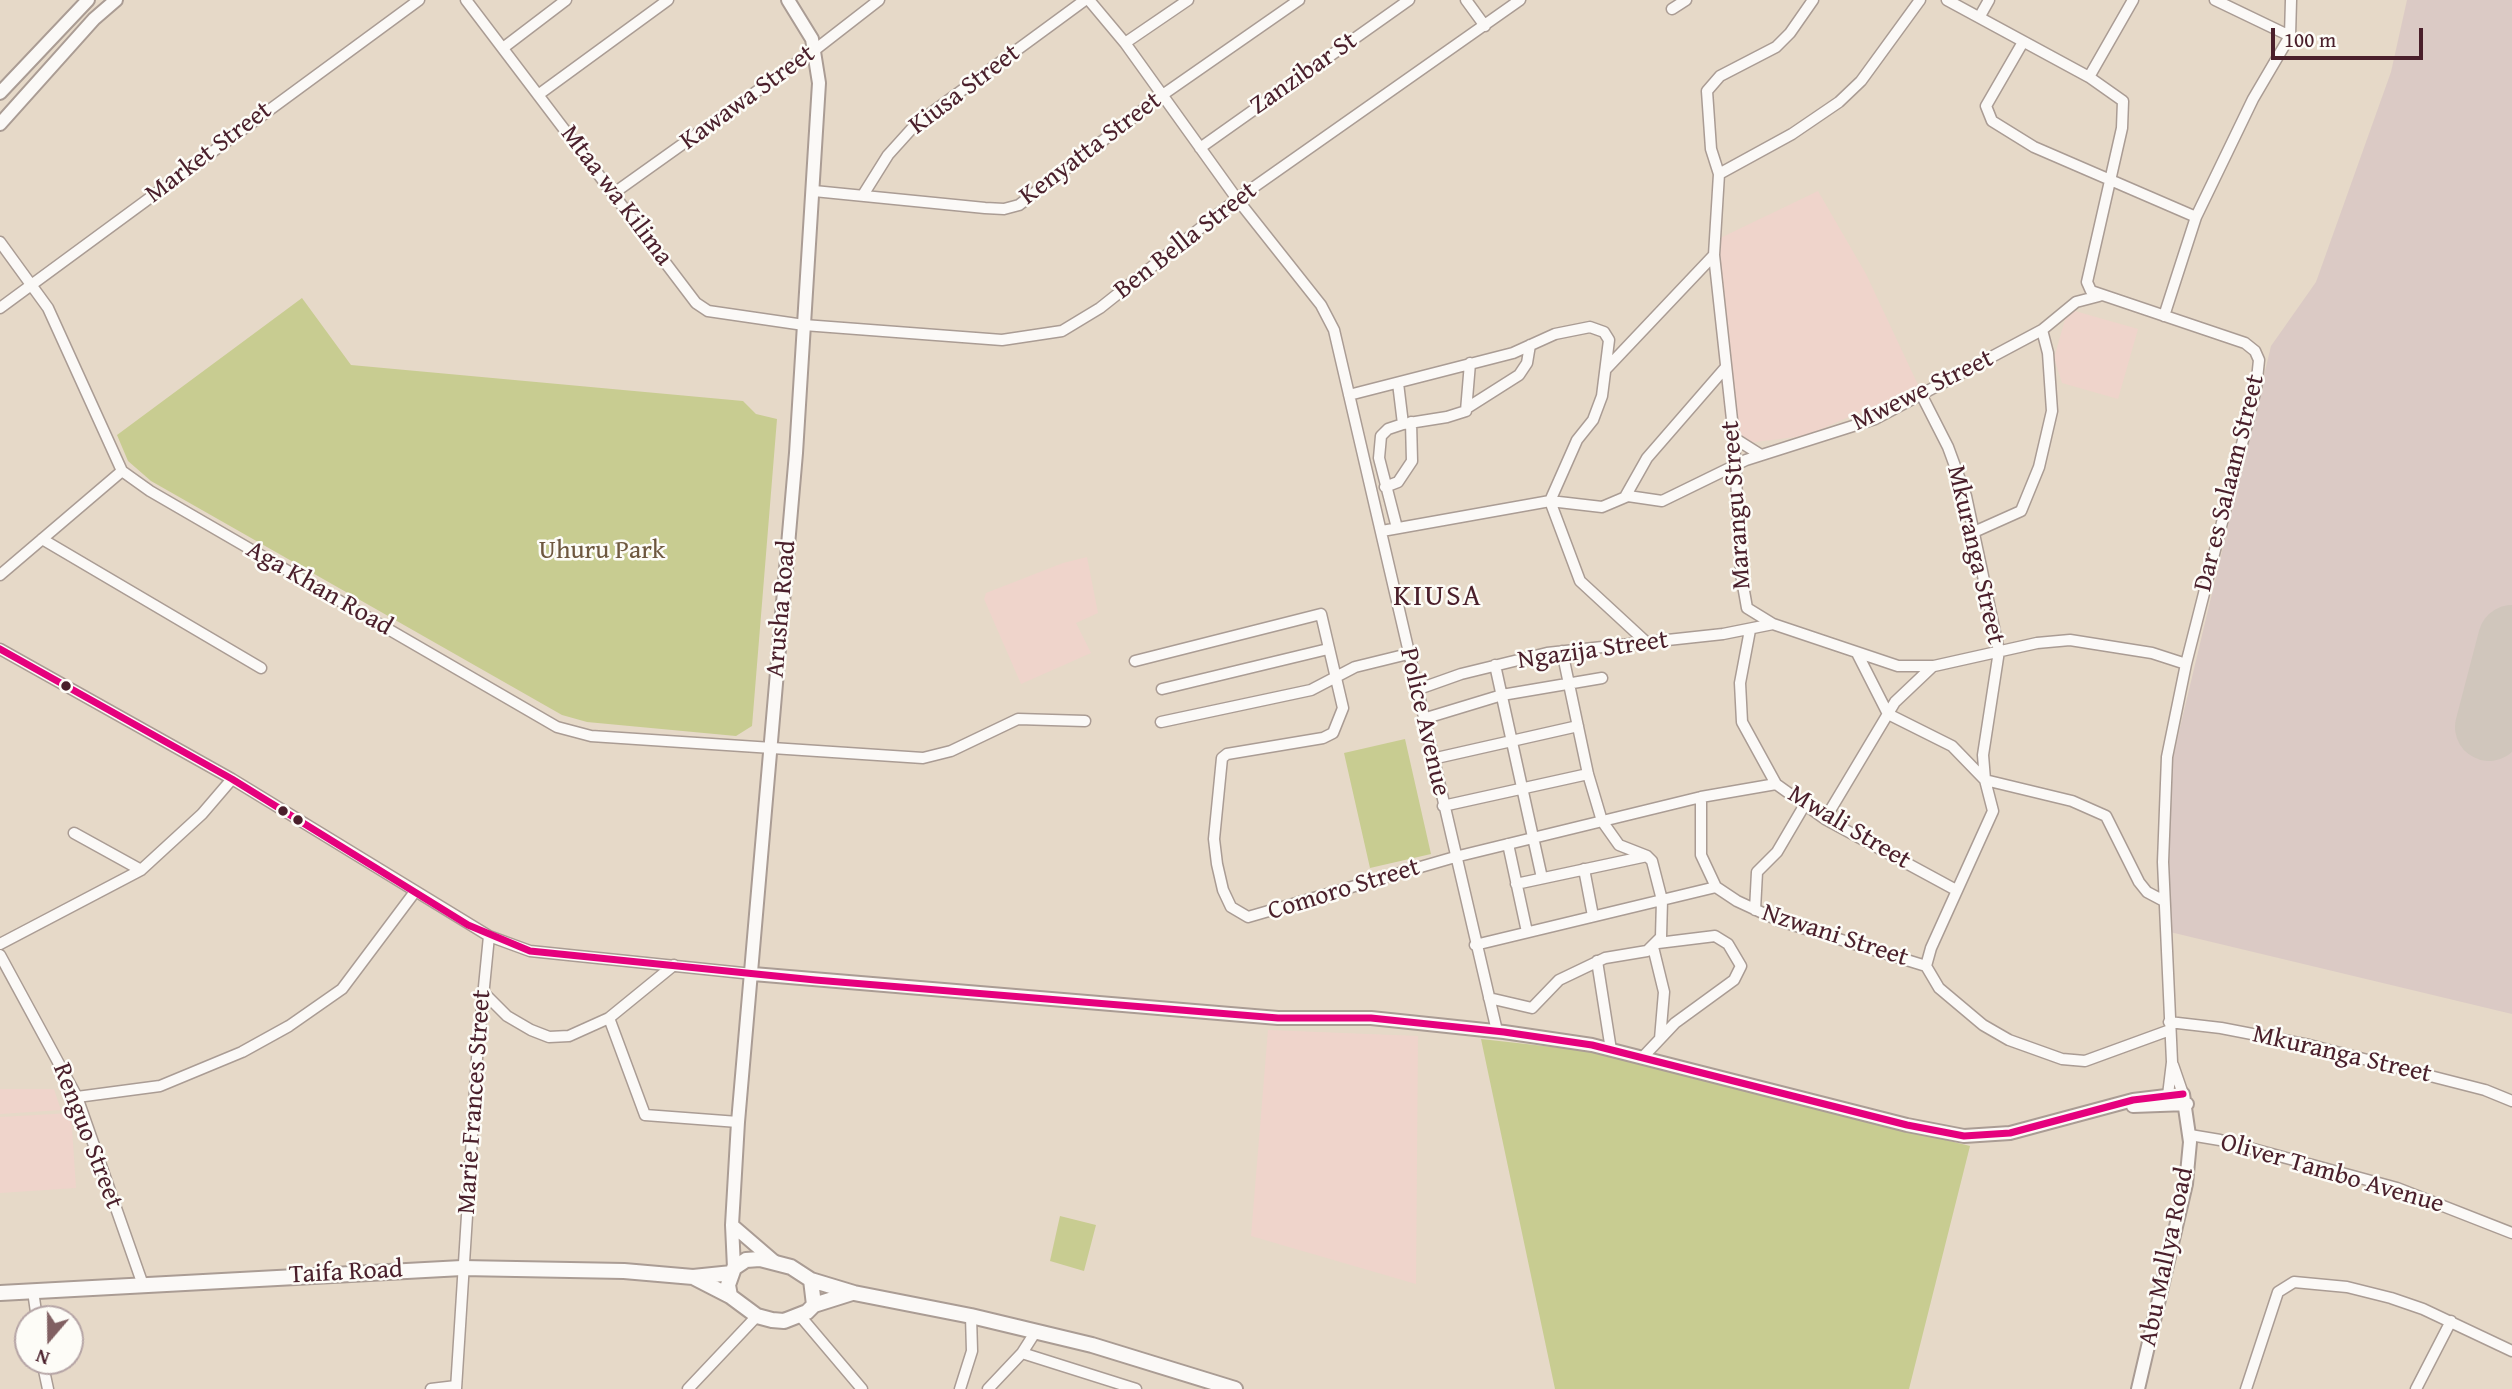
<!DOCTYPE html>
<html>
<head>
<meta charset="utf-8">
<style>
	body { margin:0 }
	#map { position:relative; width:2512px; height:1389px; overflow:hidden; background:#e6d9c8; font-family:"Gentium Book Plus",serif }
	canvas { display:block }
	.north { position:absolute; left:14px; top:1305px; width:70px; height:70px; box-sizing:border-box; background:#fdfcf7; border:2px solid #b5a4a5; border-radius:50%; rotate:200deg; font-size:19px; font-weight:700; line-height:28px; text-align:center; color:#4a1f2b }
	.north::after { content:''; display:block; margin:auto; width:24px; height:32px; background:#816062; clip-path:polygon(50% 0,100% 100%,50% 72%,0 100%) }
	.scale { position:absolute; left:2271px; top:28px; width:152px; height:32px; box-sizing:border-box; border:4px solid #4a1f2b; border-top:0; padding-left:9px; font-size:21px; line-height:24px; white-space:nowrap; color:#4a1f2b; -webkit-text-stroke:5px #fdfcf7; paint-order:stroke }
</style>
</head>
<body>
<div id="map">
<canvas width="2512" height="1389"></canvas>
<div class="north">N</div>
<div class="scale">100 m</div>
</div>
<script>
const context = document.querySelector('canvas').getContext('2d');
context.lineJoin = 'round';
function fill(path, color) {
  context.fillStyle = color;
  context.fill(path, 'evenodd');
}
function toPath(rows) {
  const path = new Path2D();
  for (const r of rows) {
    path.moveTo(r[0], r[1]);
    for (let i = 2; i < r.length; i += 2) path.lineTo(r[i], r[i + 1]);
  }
  return path;
}
function stroke(path, color, width, dash) {
  context.strokeStyle = color;
  context.lineWidth = width;
  context.lineCap = dash ? 'butt' : 'round';
  context.setLineDash(dash || []);
  context.stroke(path);
}
function drawText(font, color, halo, rows, align = 'center') {
  context.font = font + ' "Gentium Book Plus",serif';
  context.lineWidth = 5;
  context.setLineDash([]);
  context.textBaseline = 'middle';
  context.strokeStyle = halo;
  context.fillStyle = color;
  for (const [text, x, y, turn = 0] of rows) {
    context.save();
    context.translate(x, y);
    context.rotate((+turn || 0) * Math.PI / 180);
    context.textAlign = isNaN(turn) ? turn : align;
    if (halo) context.strokeText(text, 0, 0);
    context.fillText(text, 0, 0);
    context.restore();
  }
}
const built = toPath([
	[1818,191,1866,274,1919,387,1805,436,1747,443,1726,427,1716,329,1714,241],
	[2068,309,2138,329,2118,399,2062,383,2054,358],
	[1087,557,1098,613,1076,623,1091,653,1021,684,984,599,986,593,1063,563],
	[1268,1030,1418,1036,1416,1284,1251,1236],
	[0,1089,54,1089,61,1110,0,1114],
	[71,1113,76,1188,0,1193,0,1117]
]);
const industrial = toPath([
	[2407,0,2512,0,2512,1014,2170,932,2167,782,2271,346,2316,282,2391,72]
]);
const green = toPath([
	[302,298,351,365,743,401,756,414,777,419,752,726,736,736,587,722,562,715,151,481,128,461,117,435],
	[1405,739,1431,854,1370,868,1344,753],
	[1481,1039,1589,1051,1970,1146,1909,1389,1555,1389],
	[1060,1216,1096,1225,1084,1271,1050,1261]
]);
const runway = toPath([
	[2489,727,2512,639]
]);
const minor = toPath([
	[466,0,696,303,708,311,804,325,1002,340,1062,331,1100,308,1237,199,1520,0],
	[1089,0,1125,43,1237,199,1321,305,1334,330,1497,1031],
	[1466,0,1485,26],
	[1813,0,1790,33,1776,47,1720,76,1707,91,1711,149,1719,174,1714,255,1734,438,1741,574,1747,608,1773,624,1898,666,1934,666,2037,643,2070,640,2152,653,2186,664],
	[1947,0,2089,77,2123,101,2122,128,2087,282,2091,291,2245,343,2255,351,2259,360,2256,389,2186,664,2167,757,2163,862,2172,1062,2168,1095],
	[2215,0,2290,36],
	[1672,9,1686,0],
	[1980,16,1989,0],
	[2023,42,1986,106,1992,121,2034,147,2196,217],
	[1125,43,1188,0],
	[503,48,566,0],
	[2089,77,2133,0],
	[538,95,668,0],
	[1200,148,1409,0],
	[1719,174,1792,134,1839,102,1861,81,1920,0],
	[814,191,985,208,1004,209,1019,205,1161,96,1299,0],
	[614,193,816,49,879,0],
	[863,195,888,155,916,124,1085,0],
	[0,242,48,308,122,471,150,491,557,727,591,736,923,758,951,751,1018,719,1085,721],
	[0,308,419,0],
	[2164,316,2196,217,2253,99,2290,36,2291,0],
	[1606,369,1714,255],
	[1398,383,1403,424],
	[1349,395,1513,353,1555,334,1590,327,1604,332,1609,340,1602,396,1593,420,1577,440,1550,501,1580,581,1645,641],
	[1922,396,1948,447,1966,496,1999,651,1983,755,1985,780,1993,811,1931,948,1926,966,1939,988,1983,1025,2009,1040,2062,1059,2085,1061,2170,1030],
	[1467,408,1519,375,1527,363,1530,345],
	[1734,438,1761,455],
	[1385,487,1398,482,1412,461,1411,422],
	[1625,497,1647,458,1726,367],
	[1397,528,1379,458,1381,436,1388,429,1403,424,1447,417,1466,411,1470,363],
	[1382,531,1550,501,1602,507,1628,496,1662,501,1746,460,1875,419,2042,330,2076,302,2099,296],
	[1974,532,2021,511,2039,467,2052,411,2048,353,2042,330],
	[42,539,261,668],
	[0,575,122,471],
	[1750,630,1740,683,1742,722,1776,784,1825,819,1956,890],
	[0,649,232,779,489,936,530,951,753,974],
	[1857,653,1888,714,1952,746,1985,780,2072,801,2106,816,2139,882,2147,892,2164,901],
	[1135,661,1321,614,1343,708,1333,733,1323,738,1227,754,1222,758,1214,839,1217,864,1223,890,1231,907,1248,917,1455,857,1701,797,1776,784],
	[1495,665,1542,878],
	[1162,689,1328,649],
	[1416,690,1461,674,1547,653,1723,634,1773,624],
	[1423,719,1502,695,1602,678],
	[1161,722,1311,690,1355,667,1408,654],
	[1432,759,1578,726],
	[1701,797,1701,855,1716,887,1737,901,1780,921,1926,966],
	[1443,806,1588,774],
	[1825,819,1895,702,1933,666],
	[74,833,141,870],
	[1508,844,1527,932],
	[1584,869,1593,916],
	[1516,884,1647,856],
	[1755,910,1757,872,1777,852,1804,806],
	[0,944,141,870,202,814,232,779],
	[1475,945,1716,887],
	[1653,947,1664,992,1660,1039],
	[0,955,77,1097,143,1285],
	[1597,961,1611,1050],
	[483,992,507,1016,531,1030,549,1037,569,1036,609,1018,674,965],
	[1489,998,1532,1008,1559,980,1605,958,1647,951,1661,937,1662,900,1652,861,1647,856,1619,845,1602,821,1588,774,1562,651],
	[609,1018,645,1115,738,1122],
	[2169,1022,2221,1028,2309,1045,2485,1090,2512,1101],
	[1642,1058,1675,1023,1734,980,1741,966,1728,944,1715,936,1658,943],
	[2173,1065,2183,1094],
	[77,1097,160,1086,242,1052,289,1026,342,989,414,893],
	[2190,1135,2220,1140,2397,1188,2512,1233],
	[33,1291,37,1319],
	[801,1317,862,1389],
	[1022,1353,1136,1389],
	[42,1361,48,1389],
	[431,1389,456,1386],
	[456,1389,477,1058,489,936],
	[688,1389,757,1316],
	[960,1389,972,1351,971,1316],
	[988,1389,1022,1353,1036,1331],
	[2246,1389,2278,1292,2294,1282,2347,1287,2391,1298,2423,1309,2512,1351],
	[2416,1389,2451,1321]
]);
const major = toPath([
	[0,93,88,0],
	[0,124,94,19,116,0],
	[753,974,1278,1018,1371,1018,1504,1032,1592,1045,1907,1125,1964,1136,2010,1133,2133,1100,2183,1094,2190,1142,2186,1184,2138,1389],
	[2133,1106,2187,1104],
	[732,1225,775,1262],
	[734,1268,732,1225,738,1122,796,453,819,83,812,39,788,0]
]);
const highway = toPath([
	[760,1259,791,1267,811,1280,814,1305,807,1312,784,1321,772,1320,757,1316,730,1296,728,1285,734,1268,746,1260,760,1259],
	[693,1277,730,1296],
	[811,1280,854,1293,971,1316,1092,1345,1235,1389],
	[0,1293,462,1268,624,1271,693,1277,732,1273],
	[814,1305,852,1293]
]);
const bus1 = toPath([
	[0,649,232,779,468,925,530,951,815,980,1278,1018,1371,1018,1504,1032,1592,1045,1907,1125,1964,1136,2010,1133,2133,1100,2183,1094]
]);
const markers = [
	[66,686,6,"#4a1f2b"],
	[283,811,6,"#4a1f2b"],
	[298,820,6,"#4a1f2b"]
];
const streetNames = [
	["Zanzibar St",1304,74,-35],
	["Kiusa Street",965,90,-37],
	["Kawawa Street",748,98,-36],
	["Kenyatta Street",1091,149,-37],
	["Market Street",209,153,-37],
	["Mtaa wa Kilima",616,196,53],
	["Ben Bella Street",1186,241,-38],
	["Mwewe Street",1923,391,-26],
	["Dar es Salaam Street",2230,483,-76],
	["Marangu Street",1737,505,-94],
	["Mkuranga Street",1975,555,77],
	["Aga Khan Road",319,589,30],
	["Arusha Road",782,609,-85],
	["Ngazija Street",1593,651,-8],
	["Police Avenue",1424,722,77],
	["Mwali Street",1849,828,31],
	["Comoro Street",1344,890,-17],
	["Nzwani Street",1835,936,18],
	["Mkuranga Street",2342,1055,13],
	["Marie Frances Street",475,1102,-86],
	["Renguo Street",87,1136,69],
	["Oliver Tambo Avenue",2332,1174,16],
	["Abu Mallya Road",2167,1257,-78],
	["Taifa Road",346,1273,-3]
];
const parkNames = [
	["Uhuru Park",602,551]
];
const quarterNames = [
	["KIUSA",1438,597]
];
fill(built, '#efd4cb');
fill(industrial, '#dbcac5');
fill(green, '#c8cc91');
stroke(runway, '#d0c6bc', 68);
stroke(minor, '#aa9c94', 13);
stroke(major, '#aa9c94', 16);
stroke(highway, '#aa9c94', 18);
stroke(minor, '#fbf9f7', 10);
stroke(major, '#fbf9f7', 12);
stroke(highway, '#fbf9f7', 14);
stroke(bus1, '#e5007d', 7);
for (const [x, y, r, color] of markers) {
  const dot = new Path2D();
  dot.arc(x, y, r, 0, 2 * Math.PI);
  context.fillStyle = color;
  context.fill(dot);
  stroke(dot, '#fdfcf7', 2.5);
}
drawText('26px', '#4a1f2b', '#fdfcf7', streetNames);
drawText('26px', '#6e583f', '#fdfcf7', parkNames);
context.letterSpacing = '2px';
drawText('30px', '#4a1f2b', '#fdfcf7', quarterNames);
context.letterSpacing = '0px';
</script>
</body>
</html>
